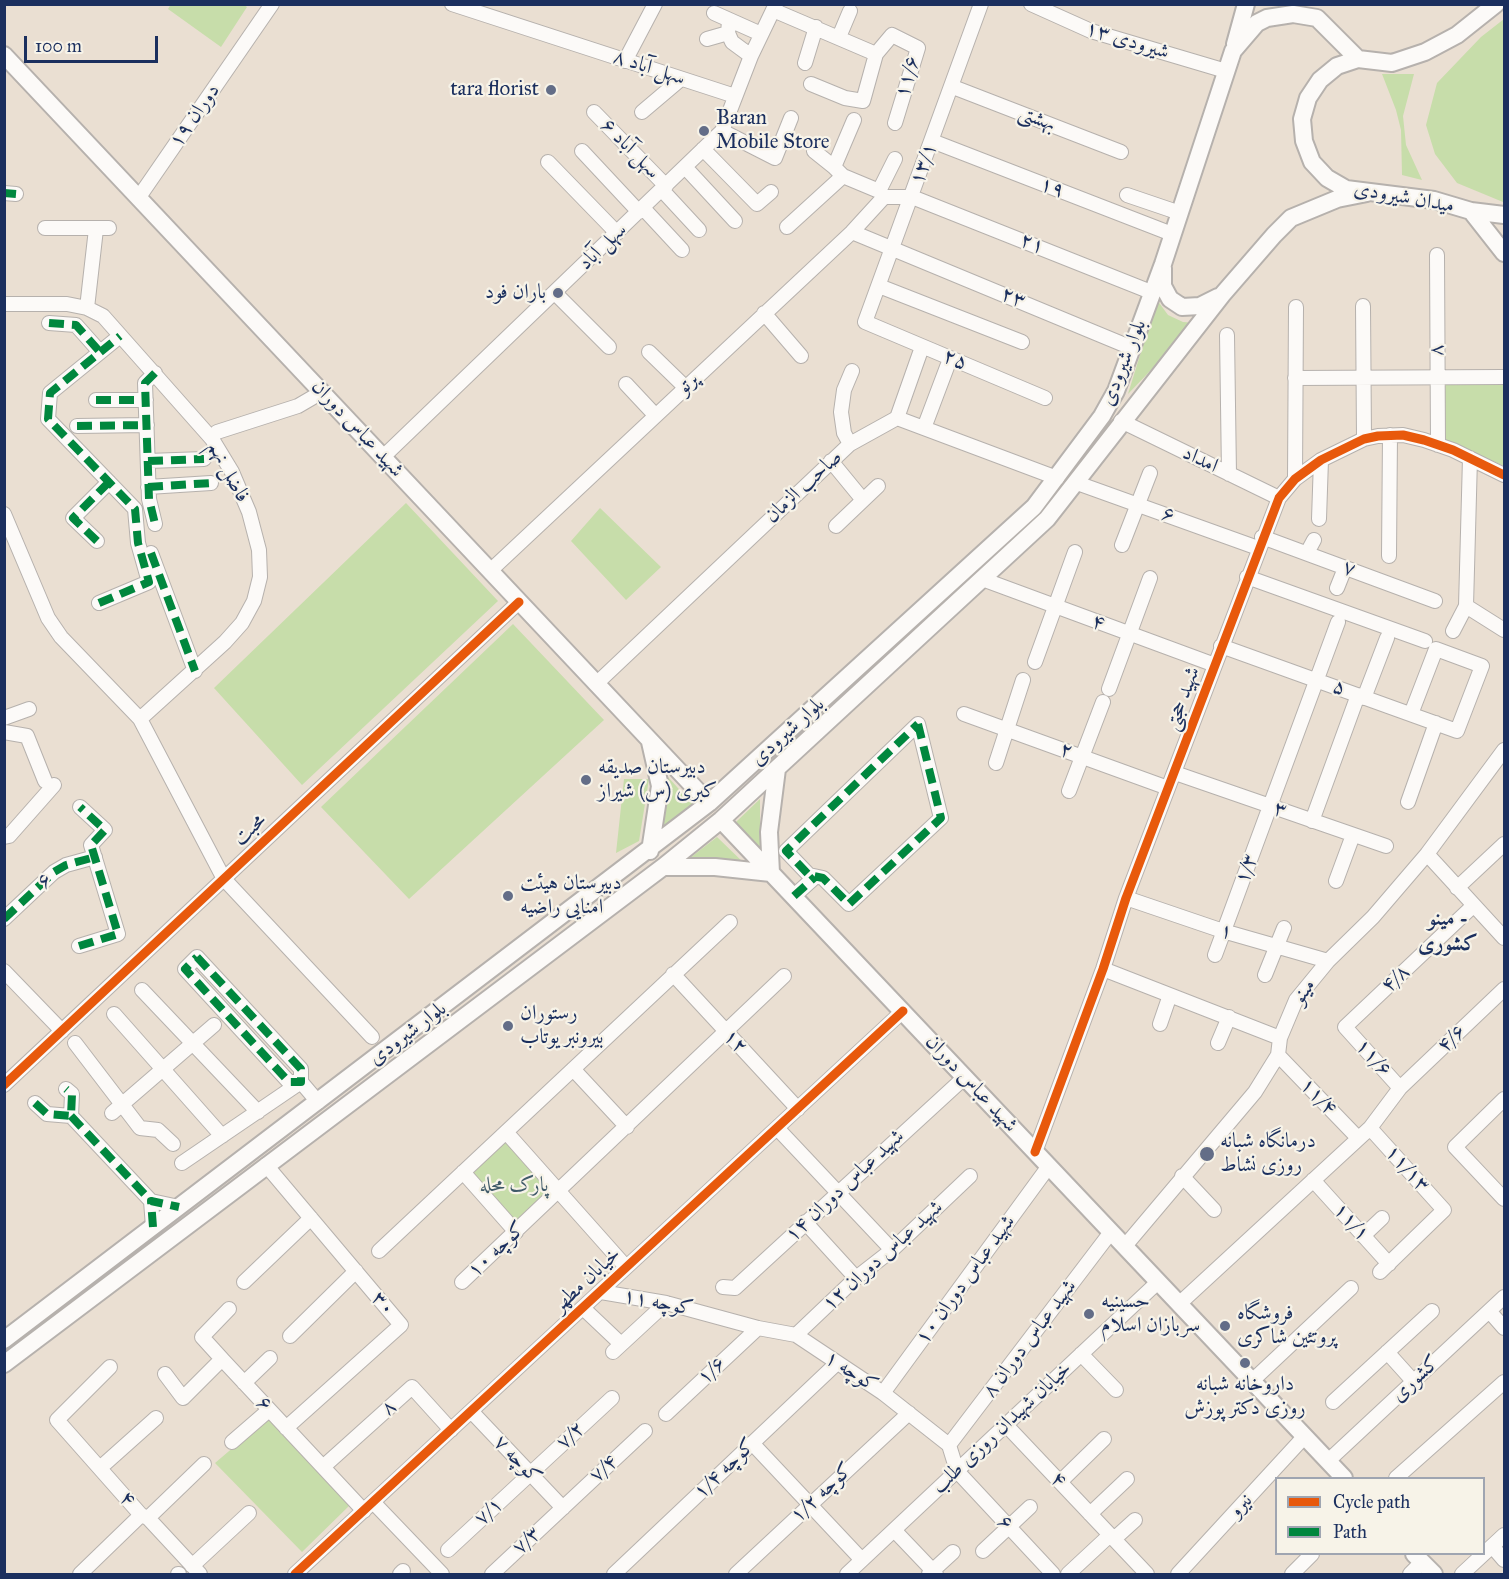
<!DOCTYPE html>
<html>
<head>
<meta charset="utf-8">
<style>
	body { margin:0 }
	#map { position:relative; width:1509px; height:1579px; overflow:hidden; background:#eadfd2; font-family:"IM FELL Great Primer",serif }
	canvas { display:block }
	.frame { position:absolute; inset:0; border:6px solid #1b2f5e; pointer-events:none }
	.legend { position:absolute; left:1275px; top:1477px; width:210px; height:78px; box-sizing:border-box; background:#f7f3e8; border:2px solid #9fa5b1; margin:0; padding:8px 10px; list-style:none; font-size:18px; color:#1b2f5e }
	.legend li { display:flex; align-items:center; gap:12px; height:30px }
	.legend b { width:30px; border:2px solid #9fa5b1 }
	.scale { position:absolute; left:24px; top:36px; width:134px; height:27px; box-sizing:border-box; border:3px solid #1b2f5e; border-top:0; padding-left:8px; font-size:18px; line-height:21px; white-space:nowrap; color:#1b2f5e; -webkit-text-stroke:4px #f7f3e8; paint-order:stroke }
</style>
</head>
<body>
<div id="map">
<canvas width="1509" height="1579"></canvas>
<div class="frame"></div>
<ul class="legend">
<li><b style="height:8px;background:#e8590c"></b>Cycle path</li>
<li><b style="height:8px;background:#00873e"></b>Path</li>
</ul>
<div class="scale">100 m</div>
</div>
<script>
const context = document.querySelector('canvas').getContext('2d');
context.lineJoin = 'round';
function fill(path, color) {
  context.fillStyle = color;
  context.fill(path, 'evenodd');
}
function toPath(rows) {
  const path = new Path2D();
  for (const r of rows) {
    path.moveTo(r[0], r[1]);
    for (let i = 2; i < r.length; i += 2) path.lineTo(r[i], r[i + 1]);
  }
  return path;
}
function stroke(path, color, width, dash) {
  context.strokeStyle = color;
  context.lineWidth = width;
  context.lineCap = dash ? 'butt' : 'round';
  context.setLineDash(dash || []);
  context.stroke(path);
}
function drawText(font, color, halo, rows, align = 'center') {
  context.font = font + ' "IM FELL Great Primer",Amiri,serif';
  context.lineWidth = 4.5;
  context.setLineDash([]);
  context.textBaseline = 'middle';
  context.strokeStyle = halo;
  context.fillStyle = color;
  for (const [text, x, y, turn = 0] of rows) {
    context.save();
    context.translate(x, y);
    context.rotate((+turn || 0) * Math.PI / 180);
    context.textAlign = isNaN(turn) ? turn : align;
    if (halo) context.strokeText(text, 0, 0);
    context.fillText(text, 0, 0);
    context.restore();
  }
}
const green = toPath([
	[171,4,243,4,247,7,221,47,168,9],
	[1504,19,1504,202,1503,202,1457,183,1435,154,1426,125,1437,83,1481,37],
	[1382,74,1414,74,1403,116,1406,145,1422,180,1402,175,1401,130,1396,110],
	[1157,300,1168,315,1183,322,1196,323,1128,394],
	[1445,380,1504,381,1504,466,1445,440],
	[406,503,498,601,302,785,214,688],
	[600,508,661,567,626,600,571,541],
	[513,624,604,720,409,899,321,807],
	[668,777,696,808,661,833],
	[624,779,649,779,639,841,616,853],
	[760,799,760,824,762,850,736,822],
	[717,837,746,865,686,861],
	[503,1138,549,1190,515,1222,468,1170],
	[269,1417,350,1505,302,1552,215,1463]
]);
const minor = toPath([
	[452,4,735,96],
	[981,4,865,322,1045,398],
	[1031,4,1091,31,1226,71],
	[773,10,876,54],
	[714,13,761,34],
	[729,21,728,33,732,42,751,56],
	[839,37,850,11],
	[707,39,728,33],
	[876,54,892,35,918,48,895,123],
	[625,61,655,4],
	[805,63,816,27],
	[811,84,845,98,863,101,876,54],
	[953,87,1121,152],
	[594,112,666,186],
	[642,112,681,79],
	[854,120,834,167,843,176,879,191,884,197],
	[722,131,775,158,791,118],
	[932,141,1172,234],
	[703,149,757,204,771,192],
	[582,151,639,212],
	[814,151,834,167],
	[548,162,617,233],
	[685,167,735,221],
	[662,190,699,230],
	[879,191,895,159],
	[4,193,16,194],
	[1127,195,1180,213],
	[139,197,272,4],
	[884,197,912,197,1151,292],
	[643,208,682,250],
	[787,227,843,176],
	[45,228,109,228],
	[852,232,1132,348],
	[1437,255,1438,445],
	[879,286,1022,342],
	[555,293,609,347],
	[4,304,67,304,87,308,103,316,212,439,232,472,249,512,259,550,260,577,254,601,242,623,225,642,140,719],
	[1363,306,1364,439],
	[87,308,96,229],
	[764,313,801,356],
	[49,323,76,325,100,352],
	[1227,335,1229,474],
	[649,352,685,387],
	[155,373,145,383,149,499,155,524],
	[1295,378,1504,377],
	[626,384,655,415],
	[96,400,146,400],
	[897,418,922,347],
	[1121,421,1279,498],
	[77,426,147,425],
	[924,428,950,359],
	[217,432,298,406,322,392],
	[850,444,844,433,841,412,844,390,852,371],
	[383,457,722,131,751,56,776,4],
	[148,461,204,459],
	[831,461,863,500],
	[1295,479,1296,307],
	[1077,483,1258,548],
	[148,487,211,483],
	[4,514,48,618,61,637,140,719,224,879,372,1037],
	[1319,519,1321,460],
	[836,526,878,486],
	[1262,537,1435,601],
	[97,541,73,518,109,482],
	[1122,545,1150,473],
	[151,553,195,671],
	[1307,553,1314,540],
	[1389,556,1390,435],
	[490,571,852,232,884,197],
	[1247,577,1425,641],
	[982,579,1215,665],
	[1337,588,1345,568],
	[99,603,149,582,138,543,135,509,48,419,50,393,120,336],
	[1466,606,1504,630,1504,628],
	[1453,631,1466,606,1470,458],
	[1221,646,1457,731,1482,666,1436,649,1411,714],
	[1035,662,1075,552],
	[596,684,850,444,897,418,1057,478],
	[1109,689,1150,578],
	[1364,698,1387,638],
	[964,714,1168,788],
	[4,718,29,709],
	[918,724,941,818,849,904,823,878,809,875,786,851,918,724],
	[4,732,27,736,45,781],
	[996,763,1023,680],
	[1175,773,1386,846],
	[1069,791,1103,702],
	[1408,802,1436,723],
	[1312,821,1358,695],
	[4,837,9,836,54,785],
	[1427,854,1504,938],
	[1336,881,1353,835],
	[1457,888,1504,844],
	[794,896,815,877],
	[1126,898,1223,931,1328,961],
	[4,919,54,872,66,865,95,857],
	[79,946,118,934,91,845,105,830,80,807],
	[1215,955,1338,622],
	[197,957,301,1069,301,1082,289,1082,185,969,197,957],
	[1103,969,1280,1038],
	[4,971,62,1031],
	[673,974,798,1109],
	[1265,975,1284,928],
	[142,990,258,1112],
	[114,1014,222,1136],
	[1160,1024,1170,995],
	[75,1043,140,1128,158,1130,173,1144],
	[1218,1043,1229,1017],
	[1278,1055,1358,1138],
	[573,1069,627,1127],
	[4,1085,519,602],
	[1400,1088,1345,1027,1473,906],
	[1504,1099,1455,1147,1504,1199],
	[35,1103,47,1114,71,1116,72,1094,66,1089],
	[112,1113,214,1025],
	[71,1116,151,1201],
	[777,1128,892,1250],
	[1370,1128,1444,1210,1380,1272],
	[506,1132,626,1267],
	[1035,1152,1103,969,1126,898,1279,498,1295,479,1321,460,1364,439,1378,436,1403,435,1424,440,1453,450,1504,475],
	[182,1163,301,1082,318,1102],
	[266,1165,401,1325,286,1428],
	[463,1172,516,1232],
	[1182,1176,1214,1210],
	[1313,1180,1389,1264],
	[805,1222,856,1278],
	[153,1227,151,1201,179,1207],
	[1363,1236,1382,1218],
	[1125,1246,1255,1092,1278,1055,1280,1038,1296,1000,1328,961,1373,917,1427,854,1504,750],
	[379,1251,730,922],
	[244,1282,311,1218],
	[462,1282,784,976],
	[723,1287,735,1288,965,1077],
	[601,1292,666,1303,758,1328,796,1335,883,1393,949,1445,957,1471,1053,1574],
	[1179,1304,1370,1128,1400,1088,1504,989],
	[583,1308,621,1344],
	[1490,1312,1504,1328],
	[796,1335,856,1278,892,1250,970,1176],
	[290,1336,356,1271],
	[613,1352,666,1303],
	[1387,1352,1414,1382],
	[1081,1354,1116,1390],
	[222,1359,202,1337,229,1309],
	[110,1367,57,1420,141,1515,148,1518,200,1574],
	[165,1374,183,1398,222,1359,364,1511],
	[1252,1381,1351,1288],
	[244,1383,270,1358],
	[883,1393,1049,1166],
	[1333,1402,1432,1311],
	[471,1411,563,1508],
	[666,1414,758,1328],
	[1006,1425,1147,1574],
	[232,1442,269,1410],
	[752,1443,862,1560],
	[949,1445,1111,1232],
	[1328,1461,1504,1297],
	[323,1467,412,1387,451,1430],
	[100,1468,156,1418],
	[1396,1478,1504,1382],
	[1060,1482,1104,1439],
	[373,1502,442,1574],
	[1090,1514,1127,1479],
	[148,1518,204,1464],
	[894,1530,936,1574],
	[1114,1539,1135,1520],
	[1492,1546,1504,1560],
	[448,1550,612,1398],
	[983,1551,1030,1507],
	[192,1566,249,1513],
	[80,1574,141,1515],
	[178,1574,179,1574],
	[295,1574,903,1011],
	[400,1574,403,1571],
	[492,1574,645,1431],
	[614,1574,836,1364],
	[736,1574,909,1413],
	[847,1574,1158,1282],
	[929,1574,953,1552],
	[1068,1574,1110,1535],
	[1178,1574,1304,1437],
	[1292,1574,1312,1554],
	[1410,1574,1422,1562],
	[1462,1574,1504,1535]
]);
const major = toPath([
	[1496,4,1457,35,1425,52,1392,63,1358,59,1337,66,1320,80,1308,98,1302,119,1304,141,1312,162,1327,178,1346,189,1434,200,1471,211,1504,215],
	[1235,44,1246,4],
	[4,55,709,803],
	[1471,211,1504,253],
	[1163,268,1163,286,1170,299,1182,307,1200,306,1218,297],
	[650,742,660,786,650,851],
	[721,820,1344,1478],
	[663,867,715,867,771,873],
	[771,873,769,832,777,769],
	[4,1340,709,803,1034,507,1102,416,1116,391,1163,264,1233,51,1257,23,1267,18,1293,14,1317,18,1358,59],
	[4,1364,663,867,721,820,1047,519,1222,295,1274,235,1291,218,1337,199,1367,193],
	[1414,1554,1434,1574]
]);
const quiet = toPath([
	[4,193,16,194],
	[49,323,76,325,100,352],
	[155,373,145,383,149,499,155,524],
	[96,400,146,400],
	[77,426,147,425],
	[148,461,204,459],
	[148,487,211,483],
	[97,541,73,518,109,482],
	[151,553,195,671],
	[99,603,149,582,138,543,135,509,48,419,50,393,120,336],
	[918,724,941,818,849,904,823,878,809,875,786,851,918,724],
	[794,896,815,877],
	[4,919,54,872,66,865,95,857],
	[79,946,118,934,91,845,105,830,80,807],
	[197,957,301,1069,301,1082,289,1082,185,969,197,957],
	[35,1103,47,1114,71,1116,72,1094,66,1089],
	[71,1116,151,1201],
	[153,1227,151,1201,179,1207]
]);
const cycleway = toPath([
	[4,1085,519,602],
	[1035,1152,1103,969,1126,898,1279,498,1295,479,1321,460,1364,439,1378,436,1403,435,1424,440,1453,450,1504,475],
	[295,1574,903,1011]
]);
const markers = [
	[551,90,6,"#636d87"],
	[704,131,6,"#636d87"],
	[558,293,6,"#636d87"],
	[586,780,6,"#636d87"],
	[508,896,6,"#636d87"],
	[508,1026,6,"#636d87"],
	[1207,1154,8,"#636d87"],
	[1089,1314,6,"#636d87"],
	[1225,1326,6,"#636d87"],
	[1245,1363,6,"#636d87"]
];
const streetNames = [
	["شیرودی ۱۳",1127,41,17],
	["سهل آباد ۸",649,68,18],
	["۱۱/۶",908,77,-74],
	["دوران ۱۹",195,116,-55],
	["بهشتی",1037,119,21],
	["سهل آباد ۶",630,149,46],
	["۱۳/۱",924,164,-70],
	["۱۹",1052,188,21],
	["میدان شیرودی",1404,198,10],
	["۲۱",1032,244,22],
	["سهل آباد",603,247,-44],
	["۲۳",1013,298,23],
	["۸",1437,350,-90],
	["۲۵",955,360,23],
	["بلوار شیرودی",1124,363,-68],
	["پرتو",688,384,-43],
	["شهید عباس دوران",357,429,47],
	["امداد",1200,460,26],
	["فاضل نهم",228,472,62],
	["صاحب الزمان",804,487,-43],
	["۶",1168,515,21],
	["۷",1349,569,20],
	["۴",1098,623,20],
	["۵",1339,688,20],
	["شهید حجتی",1183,699,-70],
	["بلوار شیرودی",788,732,-42],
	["۲",1066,751,20],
	["۳",1280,810,19],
	["محبت",250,830,-43],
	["۱/۳",1247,869,-70],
	["۶",45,881,-41],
	["۱",1226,932,16],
	["۴/۸",1396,979,-43],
	["مینو",1304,992,-55],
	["بلوار شیرودی",408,1034,-37],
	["۴/۶",1452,1039,-44],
	["۱۲",735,1042,47],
	["۱۱/۶",1373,1058,48],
	["شهید عباس دوران",971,1084,47],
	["۱۱/۴",1318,1097,46],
	["۱۱/۱۳",1407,1169,48],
	["شهید عباس دوران ۱۴",845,1186,-43],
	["۱۱/۱",1351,1222,48],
	["کوچه ۱۰",497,1250,-43],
	["شهید عباس دوران ۱۲",883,1256,-42],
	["خیابان مطهر",587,1280,-43],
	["شهید عباس دوران ۱۰",966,1280,-54],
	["کوچه ۱۱",658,1303,11],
	["۳۰",383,1304,50],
	["شهید عباس دوران ۸",1030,1339,-53],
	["۱/۶",712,1371,-43],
	["کوچه ۱",851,1372,33],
	["کشوری",1416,1379,-43],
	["۶",264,1404,47],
	["۸",389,1408,-42],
	["خیابان شهیدان روزی طلب",1002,1428,-43],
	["۷/۲",571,1436,-43],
	["کوچه ۷",517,1460,46],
	["۷/۴",604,1469,-43],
	["کوچه ۱/۴",725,1469,-44],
	["۴",1058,1480,47],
	["کوچه ۱/۲",822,1493,-43],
	["۴",127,1499,50],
	["نیرو",1241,1506,-47],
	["۷/۱",489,1512,-43],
	["۶",1005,1523,47],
	["۷/۳",527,1541,-43]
];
const poiNames = [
	["tara florist",539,90,"right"],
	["Baran",716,119],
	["Mobile Store",716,143],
	["باران فود",546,293,"right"],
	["دبیرستان صدیقه",598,768],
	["کبری (س) شیراز",598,792],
	["دبیرستان هیئت",520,884],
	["امنایی راضیه",520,908],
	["رستوران",520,1014],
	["بیرونبر یوتاب",520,1038],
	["درمانگاه شبانه",1220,1142],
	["روزی نشاط",1220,1166],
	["حسینیه",1101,1302],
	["سربازان اسلام",1101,1326],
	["فروشگاه",1237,1314],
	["پروتئین شاکری",1237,1338],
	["داروخانه شبانه",1245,1385,"center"],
	["روزی دکتر پوزش",1245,1409,"center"]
];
const parkNames = [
	["پارک محله",514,1186]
];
const neighbourhoodNames = [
	["مینو -",1448,920],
	["کشوری",1448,945]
];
fill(green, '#c7ddaa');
stroke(minor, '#b6b1ad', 16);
stroke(major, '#b6b1ad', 20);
stroke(minor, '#fcfaf8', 14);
stroke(major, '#fcfaf8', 16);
stroke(quiet, '#00873e', 8, [15, 8]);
stroke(cycleway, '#e8590c', 9);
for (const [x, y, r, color] of markers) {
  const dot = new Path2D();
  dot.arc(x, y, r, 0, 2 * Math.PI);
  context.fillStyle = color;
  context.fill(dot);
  stroke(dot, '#f7f3e8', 2);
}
drawText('21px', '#1b2f5e', '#f7f3e8', streetNames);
drawText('21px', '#1b2f5e', '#f7f3e8', poiNames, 'left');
drawText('21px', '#3f5a69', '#f7f3e8', parkNames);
drawText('bold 22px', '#1b2f5e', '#f7f3e8', neighbourhoodNames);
</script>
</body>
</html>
